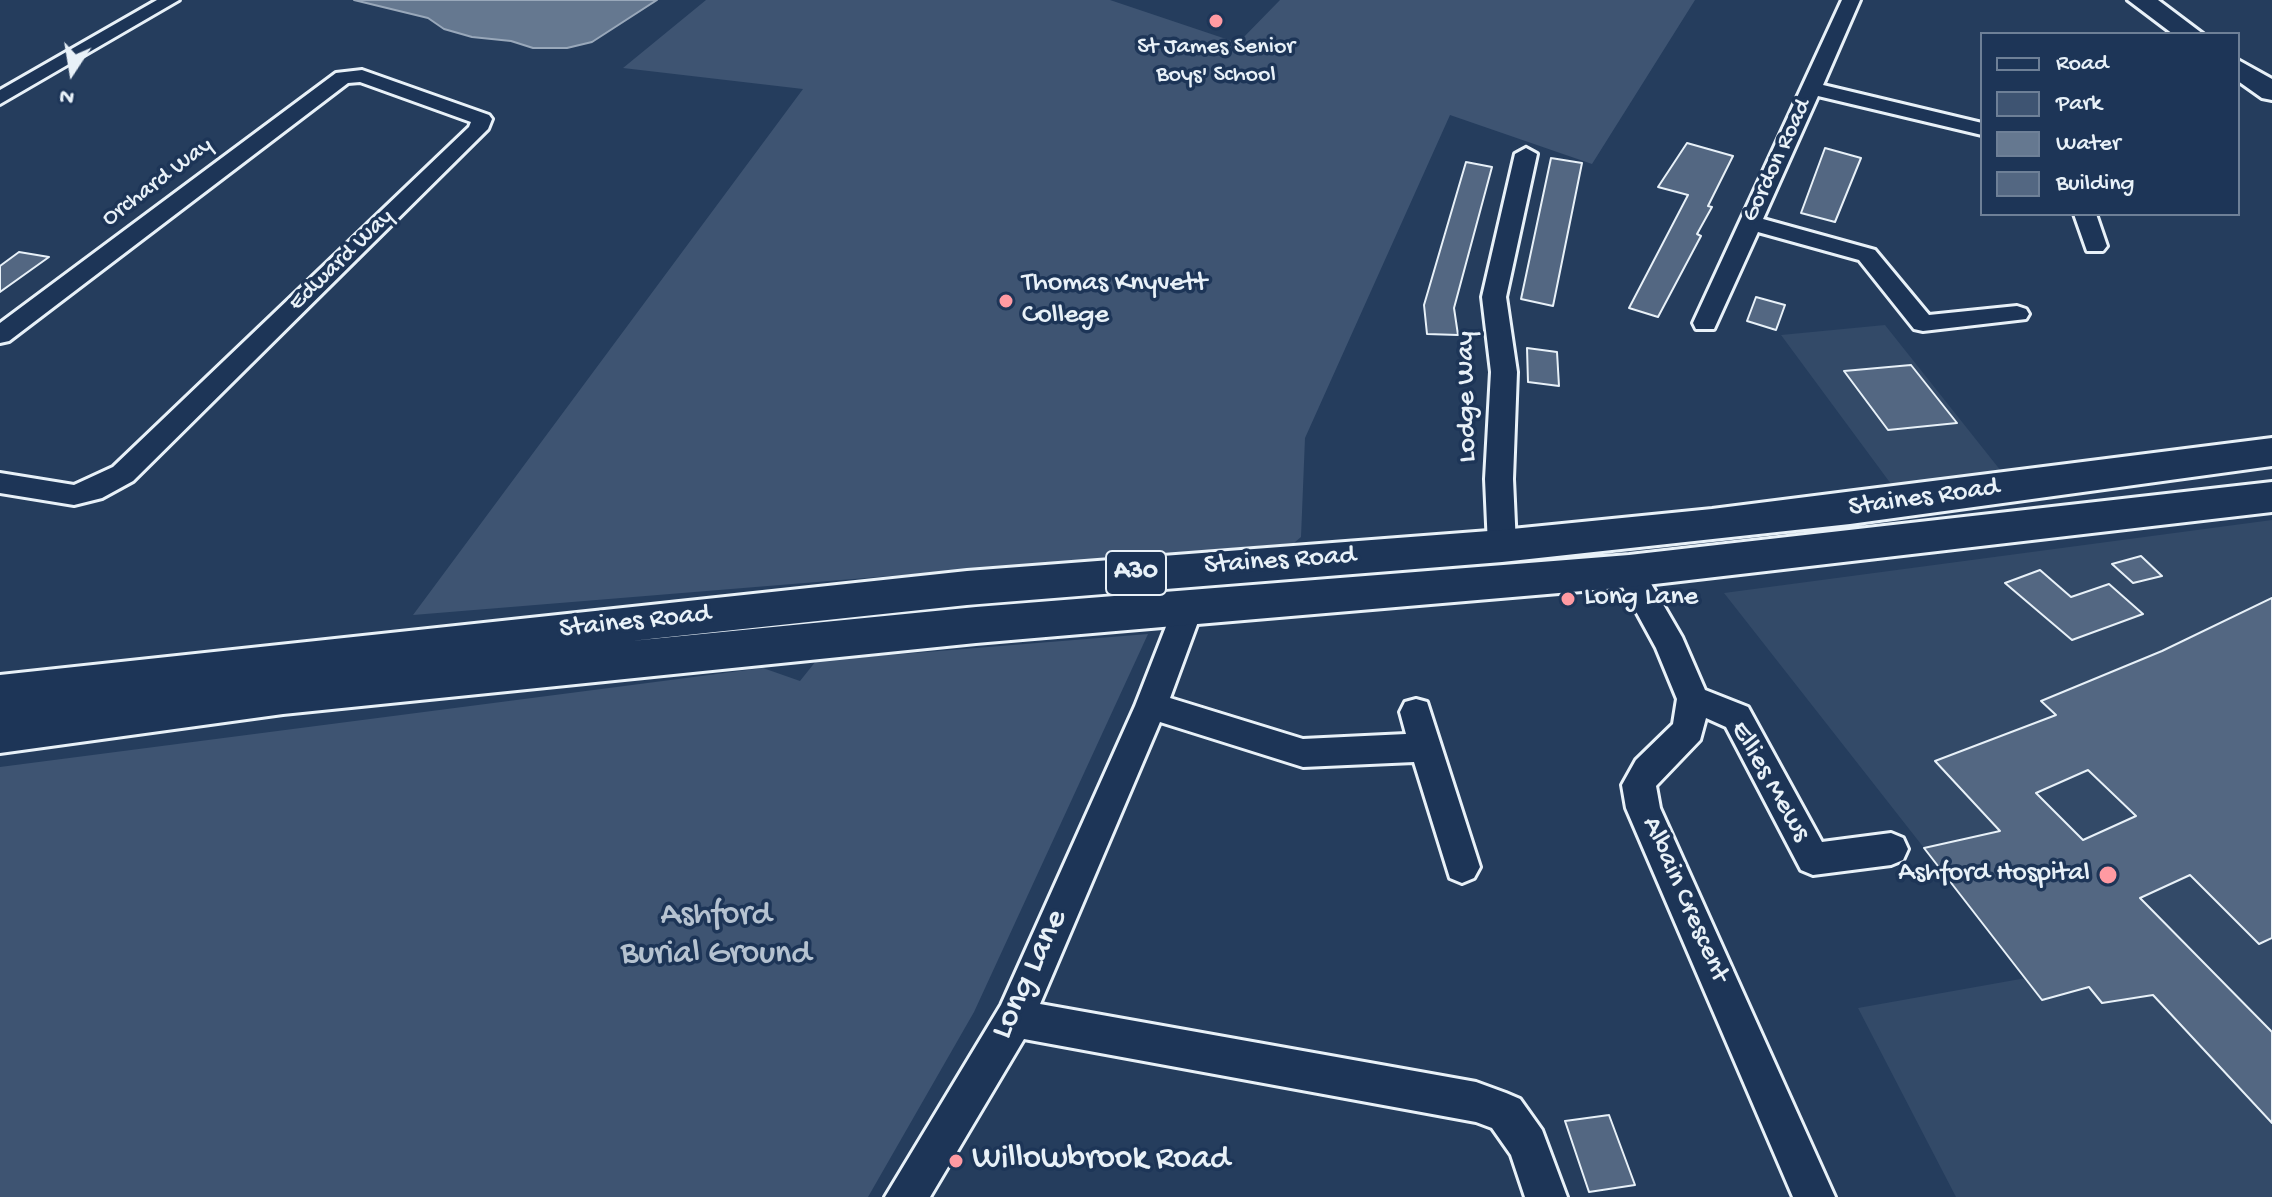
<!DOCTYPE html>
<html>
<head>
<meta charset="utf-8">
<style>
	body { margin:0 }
	#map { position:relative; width:2272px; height:1197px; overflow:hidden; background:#253d5d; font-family:"Gochi Hand",sans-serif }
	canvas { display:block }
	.legend { position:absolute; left:1980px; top:32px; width:260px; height:184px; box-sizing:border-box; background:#1d3557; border:2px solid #6e8097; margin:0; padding:10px 14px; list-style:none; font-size:24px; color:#e8f1f8 }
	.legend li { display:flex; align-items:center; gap:16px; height:40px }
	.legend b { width:40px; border:2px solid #6e8097 }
	.north { position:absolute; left:32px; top:32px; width:80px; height:80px; -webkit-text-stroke:6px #1d3557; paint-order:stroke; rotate:192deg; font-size:22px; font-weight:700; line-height:32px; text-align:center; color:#e8f1f8 }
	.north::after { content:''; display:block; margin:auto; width:28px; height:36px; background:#e8f1f8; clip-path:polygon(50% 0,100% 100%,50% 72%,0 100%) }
</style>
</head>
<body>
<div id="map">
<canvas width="2272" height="1197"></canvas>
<ul class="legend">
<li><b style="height:10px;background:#1d3557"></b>Road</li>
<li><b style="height:22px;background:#3e5472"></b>Park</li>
<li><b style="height:22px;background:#657890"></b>Water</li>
<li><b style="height:22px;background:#536782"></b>Building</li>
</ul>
<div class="north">N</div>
</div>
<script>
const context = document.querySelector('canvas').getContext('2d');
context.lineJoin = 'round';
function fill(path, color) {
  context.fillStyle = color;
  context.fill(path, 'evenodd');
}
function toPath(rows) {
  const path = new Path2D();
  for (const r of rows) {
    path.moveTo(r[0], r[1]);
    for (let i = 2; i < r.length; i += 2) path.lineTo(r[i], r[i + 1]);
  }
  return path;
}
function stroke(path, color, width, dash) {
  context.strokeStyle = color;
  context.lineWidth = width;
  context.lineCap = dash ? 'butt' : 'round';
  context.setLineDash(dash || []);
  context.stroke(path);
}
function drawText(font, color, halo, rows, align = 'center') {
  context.font = font + ' "Gochi Hand",sans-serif';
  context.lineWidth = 7;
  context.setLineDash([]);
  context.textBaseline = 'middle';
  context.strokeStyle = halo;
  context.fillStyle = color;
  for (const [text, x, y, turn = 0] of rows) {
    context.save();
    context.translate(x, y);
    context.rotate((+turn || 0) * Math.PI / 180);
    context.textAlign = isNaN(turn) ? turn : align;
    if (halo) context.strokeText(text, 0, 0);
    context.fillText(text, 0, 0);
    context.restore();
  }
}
const built = toPath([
	[1885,325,2001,471,1891,484,1781,335],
	[2272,520,2272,1197,1956,1197,1858,1008,2026,978,1724,593]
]);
const green = toPath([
	[706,0,1110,0,1238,43,1280,0,1695,0,1592,164,1450,115,1305,438,1301,537,1294,543,413,615,803,89,623,68],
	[1148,634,974,1012,868,1197,0,1197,0,767,763,668,800,681,816,661]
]);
const water = toPath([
	[354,0,657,0,592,42,567,48,533,48,511,41,472,37,444,29,428,18,354,0]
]);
const building = toPath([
	[1687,143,1733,156,1708,206,1712,207,1697,234,1701,236,1658,317,1629,308,1688,195,1658,187,1687,143],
	[1825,148,1861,158,1835,222,1801,213,1825,148],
	[1551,158,1582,163,1553,306,1521,299,1551,158],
	[1466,162,1492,167,1454,308,1458,335,1427,334,1424,305,1466,162],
	[19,252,49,257,0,292,0,266,19,252],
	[1756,297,1785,305,1776,330,1747,321,1756,297],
	[1527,348,1557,352,1559,386,1528,382,1527,348],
	[1911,365,1957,423,1888,430,1844,371,1911,365],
	[2141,556,2162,576,2133,583,2112,564,2141,556],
	[2040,570,2071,597,2109,584,2143,614,2072,640,2005,583,2040,570],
	[2272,598,2272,938,2259,944,2190,875,2140,898,2272,1032,2272,1123,2153,995,2102,1003,2089,987,2042,1000,1924,848,2000,831,1935,761,2056,715,2041,701,2162,651,2272,598],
	[2088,770,2136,816,2083,840,2036,793,2088,770],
	[1609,1115,1635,1185,1589,1192,1565,1121,1609,1115]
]);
const street = toPath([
	[157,0,179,0,0,104,0,90,157,0],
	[1842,0,1860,0,1823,85,1982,123,1982,135,1818,96,1763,219,1875,250,1929,315,2017,306,2026,309,2029,314,2026,319,1923,331,1914,329,1859,260,1758,232,1714,329,1696,329,1693,323,1842,0],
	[362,70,489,115,492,119,488,129,133,481,102,498,74,505,0,493,0,473,74,485,113,467,469,127,471,122,360,82,348,83,9,341,0,343,0,323,336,73,362,70],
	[1526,148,1537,154,1506,297,1517,372,1513,479,1516,546,1512,554,1502,557,1492,554,1488,546,1485,479,1491,372,1482,297,1515,154,1526,148],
	[2074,214,2096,214,2107,246,2103,251,2087,251,2074,214],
	[1629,560,1639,563,1682,637,1705,690,1748,707,1822,842,1891,833,1903,838,1908,849,1903,860,1891,865,1813,875,1801,870,1726,727,1706,718,1700,740,1656,786,1660,808,1835,1197,1793,1197,1626,808,1622,785,1636,760,1673,724,1677,699,1656,648,1614,571,1619,563,1629,560],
	[1183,596,1194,600,1199,619,1170,698,1303,739,1406,734,1400,712,1405,702,1416,699,1427,702,1480,867,1474,878,1462,883,1450,878,1414,762,1303,767,1160,722,1040,1004,1476,1082,1506,1093,1520,1099,1542,1130,1567,1197,1525,1197,1511,1155,1492,1128,1476,1122,1024,1039,930,1197,885,1197,1001,1005,1135,706,1169,619,1168,608,1172,600,1183,596]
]);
const secondary = toPath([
	[2128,0,2158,0,2203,34,2173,34,2128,0],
	[2238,60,2272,79,2272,100,2262,98,2238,81,2238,60]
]);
const highway = toPath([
	[2272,438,2272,466,1850,524,1502,562,967,605,631,641,976,607,1629,555,2272,482,2272,512,1629,587,976,643,283,714,0,753,0,675,967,571,1502,530,1712,509,2272,438]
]);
const markers = [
	[1216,21,8,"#ff9aa2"],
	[1006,301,8,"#ff9aa2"],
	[1568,599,8,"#ff9aa2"],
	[2108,875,10,"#ff9aa2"],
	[956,1161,8,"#ff9aa2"]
];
const farPoinames = [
	["St James Senior",1216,48],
	["Boys' School",1216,76]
];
const farStreetnames = [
	["Gordon Road",1778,161,-65],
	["Orchard Way",158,183,-37],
	["Edward Way",342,261,-44]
];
const shields = [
	[1136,573,60]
];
const shieldNames = [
	["A30",1136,573]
];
const poiNames = [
	["Thomas Knyvett",1022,285],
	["College",1022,317],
	["Long Lane",1584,599],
	["Ashford Hospital",2090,875,"right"]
];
const streetNames = [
	["Lodge Way",1468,397,-91],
	["Staines Road",1924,499,-8],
	["Staines Road",1280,562,-4],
	["Staines Road",635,623,-6],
	["Ellies Mews",1769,782,60],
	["Albain Crescent",1684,900,66]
];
const nearParknames = [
	["Ashford",716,917],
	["Burial Ground",716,956]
];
const nearStreetnames = [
	["Long Lane",1031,975,-65]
];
const nearPoinames = [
	["Willowbrook Road",972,1161]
];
fill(built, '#334a68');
fill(green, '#3e5472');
fill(water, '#657890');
stroke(water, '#99a8ba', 2);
fill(building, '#536782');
stroke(building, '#e8f1f8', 2);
stroke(street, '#e8f1f8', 6);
stroke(secondary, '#e8f1f8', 6);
stroke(highway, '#e8f1f8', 6);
fill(street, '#1d3557');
fill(secondary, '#1d3557');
fill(highway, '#1d3557');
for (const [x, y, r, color] of markers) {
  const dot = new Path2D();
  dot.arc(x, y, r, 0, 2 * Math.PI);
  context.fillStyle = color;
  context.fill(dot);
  stroke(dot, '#1d3557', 3);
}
drawText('24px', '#e8f1f8', '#1d3557', farPoinames);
drawText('24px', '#e8f1f8', '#1d3557', farStreetnames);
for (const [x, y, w] of shields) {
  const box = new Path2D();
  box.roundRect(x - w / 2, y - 22, w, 44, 6);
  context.fillStyle = '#1d3557';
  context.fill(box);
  stroke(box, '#e8f1f8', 2);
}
drawText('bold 26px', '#e8f1f8', null, shieldNames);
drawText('28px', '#e8f1f8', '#1d3557', poiNames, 'left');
drawText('28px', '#e8f1f8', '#1d3557', streetNames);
drawText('34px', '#b5c2d0', '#1d3557', nearParknames);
drawText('34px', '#e8f1f8', '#1d3557', nearStreetnames);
drawText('34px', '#e8f1f8', '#1d3557', nearPoinames, 'left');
</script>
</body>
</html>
